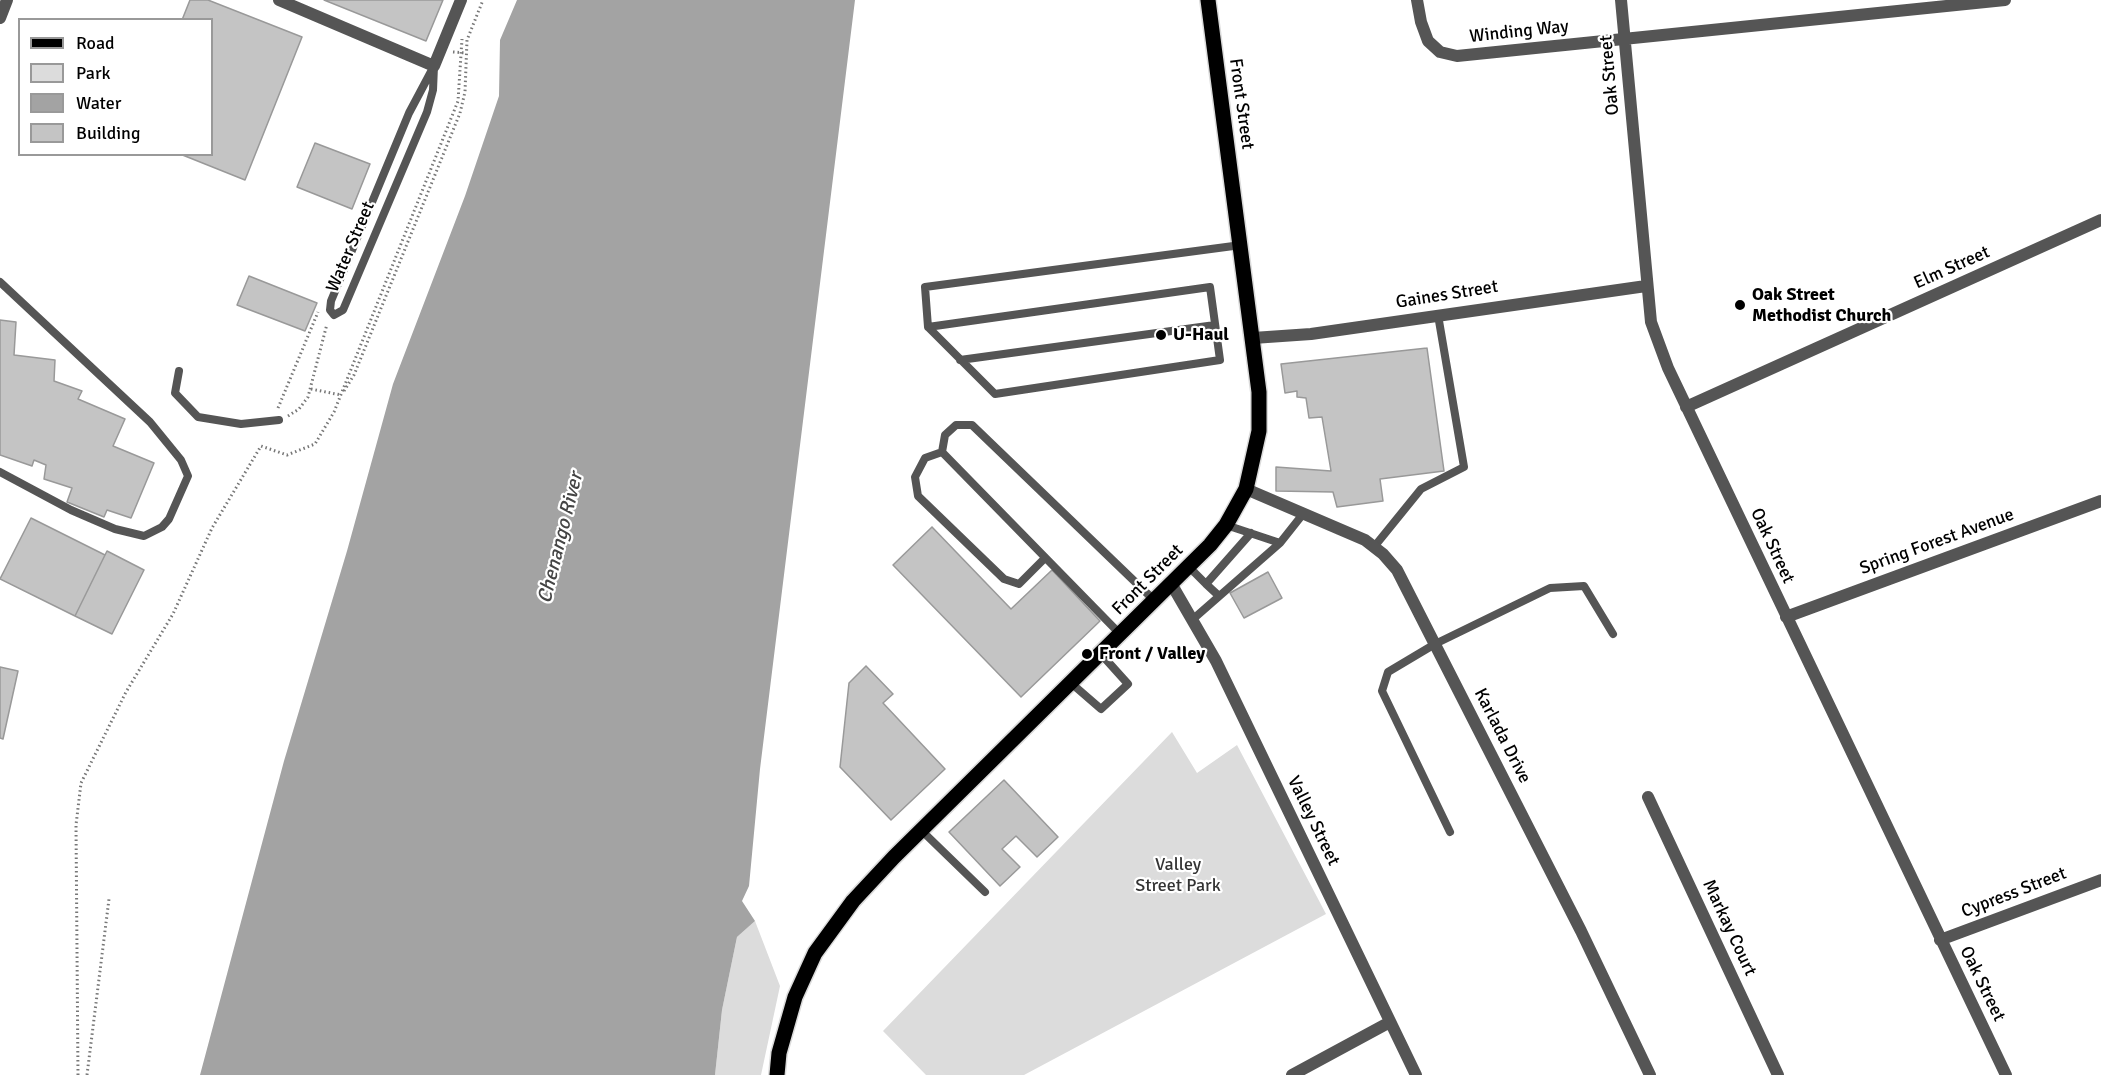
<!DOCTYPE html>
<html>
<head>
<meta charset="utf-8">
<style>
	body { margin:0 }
	#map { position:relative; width:2101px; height:1075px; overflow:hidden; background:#fff; font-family:Signika,sans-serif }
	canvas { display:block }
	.legend { position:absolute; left:18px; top:18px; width:195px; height:138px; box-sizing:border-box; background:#fff; border:2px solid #999; margin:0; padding:8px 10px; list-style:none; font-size:18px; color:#000 }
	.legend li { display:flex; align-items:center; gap:12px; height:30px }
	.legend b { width:30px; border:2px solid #999 }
</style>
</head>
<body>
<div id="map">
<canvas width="2101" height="1075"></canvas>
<ul class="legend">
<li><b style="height:8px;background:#000"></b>Road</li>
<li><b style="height:16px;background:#dcdcdc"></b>Park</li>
<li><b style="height:16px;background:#a3a3a3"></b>Water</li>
<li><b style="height:16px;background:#c4c4c4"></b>Building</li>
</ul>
</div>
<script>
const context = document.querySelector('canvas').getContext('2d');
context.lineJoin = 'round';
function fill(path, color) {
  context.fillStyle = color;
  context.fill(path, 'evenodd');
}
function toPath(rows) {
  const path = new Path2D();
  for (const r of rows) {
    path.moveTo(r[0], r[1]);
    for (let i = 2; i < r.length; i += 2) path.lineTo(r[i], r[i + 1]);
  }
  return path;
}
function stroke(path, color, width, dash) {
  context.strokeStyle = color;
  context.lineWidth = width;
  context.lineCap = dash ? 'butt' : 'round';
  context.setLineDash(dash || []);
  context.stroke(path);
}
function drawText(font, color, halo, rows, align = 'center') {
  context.font = font + ' Signika,sans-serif';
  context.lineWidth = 4.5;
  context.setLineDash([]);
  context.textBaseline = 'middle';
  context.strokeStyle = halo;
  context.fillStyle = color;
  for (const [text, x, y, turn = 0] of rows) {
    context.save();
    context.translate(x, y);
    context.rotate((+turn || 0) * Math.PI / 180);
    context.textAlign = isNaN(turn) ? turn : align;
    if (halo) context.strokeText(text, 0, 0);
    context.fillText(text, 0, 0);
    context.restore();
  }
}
const green = toPath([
	[1172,732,1197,773,1237,745,1326,914,1024,1075,926,1075,883,1031],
	[755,921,780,986,761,1075,715,1075,722,1010,737,937]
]);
const water = toPath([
	[517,0,855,0,760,769,749,886,742,901,755,921,737,937,722,1010,715,1075,200,1075,284,761,347,551,393,384,465,196,499,96,500,40]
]);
const building = toPath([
	[190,0,208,0,302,37,245,180,180,154,212,154,212,20,182,20,190,0],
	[324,0,443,0,426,41,324,0],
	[315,143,370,164,352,209,297,187,315,143],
	[249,276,317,303,305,331,237,305,249,276],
	[0,320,16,322,14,355,55,360,54,381,82,391,78,399,125,419,113,446,154,463,131,518,107,510,104,517,67,502,72,488,44,479,46,465,34,460,32,466,0,455,0,320],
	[1427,348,1444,471,1380,479,1383,501,1337,507,1333,492,1276,491,1276,467,1331,471,1322,417,1309,418,1306,398,1297,397,1297,391,1285,393,1281,364,1427,348],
	[31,518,105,555,75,616,0,579,31,518],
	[932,527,1011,609,1052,570,1100,621,1021,697,893,565,932,527],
	[107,551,144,570,112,634,75,616,107,551],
	[1268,572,1282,598,1244,618,1230,593,1268,572],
	[866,666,893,694,883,703,945,769,891,820,840,767,849,683,866,666],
	[0,667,18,671,3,739,0,738,0,667],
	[1004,780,1058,837,1037,857,1016,836,1002,849,1020,867,1000,886,949,832,1004,780]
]);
const path = toPath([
	[453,52,466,53],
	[311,389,341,395],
	[344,391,354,375,460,113,465,92,467,40,483,0],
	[278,408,318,312],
	[288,416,299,409,308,397,327,324],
	[78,1075,76,825,81,783,126,692,173,614,212,528,261,446,287,455,315,444,334,412,458,101,462,39],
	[87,1075,109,899]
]);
const service = toPath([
	[434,66,433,90,427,112,343,310,334,315,330,310,331,301,409,113,434,66],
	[0,282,150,422,181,460,188,476,169,519,162,527,144,536,115,529,71,510,0,472],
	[928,327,1210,287,1220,360,995,394,928,327,925,287,1241,245],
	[960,360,1215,325],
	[179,371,175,393,198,417,241,424,279,420],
	[942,452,925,458,915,477,918,496,1004,579,1019,584,1045,558],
	[1226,525,1280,543],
	[1374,547,1421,489,1464,467,1438,315],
	[1189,567,1206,584,1251,533],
	[1206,584,1219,596],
	[1192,620,1280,543,1303,514],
	[1121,635,942,452,945,435,956,425,972,425,1155,601],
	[1071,683,1101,709,1128,684,1101,654],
	[921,830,985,892],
	[1450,832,1382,691,1388,672,1435,644,1550,588,1584,586,1613,634]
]);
const minor = toPath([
	[279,0,434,66,461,0],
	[1417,0,1421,22,1428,41,1440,52,1457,56,2005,0],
	[1621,0,1651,322,1668,368,2006,1075],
	[1253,338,1311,334,1646,286],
	[1686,407,2101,220],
	[1246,489,1365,540,1383,554,1397,570,1581,931,1650,1075],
	[1172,585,1216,661,1416,1075],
	[1786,617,2101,501],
	[1648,797,1778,1075],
	[1940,940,2101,880],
	[1292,1075,1390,1022]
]);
const tertiary = toPath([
	[0,18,7,0]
]);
const primary = toPath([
	[777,1075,779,1053,795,997,815,953,853,901,894,857,1210,545,1226,525,1246,489,1259,431,1259,392,1208,0]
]);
const markers = [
	[1740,305,6,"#000"],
	[1161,335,6,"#000"],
	[1087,654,6,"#000"]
];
const streetNames = [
	["Winding Way",1519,32,-6],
	["Oak Street",1610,75,-95],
	["Front Street",1241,104,82],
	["Water Street",351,247,-67],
	["Elm Street",1952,268,-24],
	["Gaines Street",1447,295,-9],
	["Spring Forest Avenue",1937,542,-20],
	["Oak Street",1772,546,65],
	["Front Street",1148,580,-45],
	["Karlada Drive",1502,736,63],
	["Valley Street",1313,821,64],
	["Cypress Street",2014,893,-21],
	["Markay Court",1729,928,65],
	["Oak Street",1982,984,64]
];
const poiNames = [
	["Oak Street",1752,295],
	["Methodist Church",1752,316],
	["U-Haul",1173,335],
	["Front / Valley",1099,654]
];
const parkNames = [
	["Valley",1178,865],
	["Street Park",1178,886]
];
const waterNames = [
	["Chenango River",561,538,-76]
];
fill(green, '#dcdcdc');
fill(water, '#a3a3a3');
fill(building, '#c4c4c4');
stroke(building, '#999', 1.5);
stroke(primary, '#dbdbdb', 18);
stroke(path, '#777', 3, [1.5, 3]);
stroke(service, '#555', 8);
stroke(minor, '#555', 12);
stroke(tertiary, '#555', 12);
stroke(primary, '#000', 15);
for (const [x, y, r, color] of markers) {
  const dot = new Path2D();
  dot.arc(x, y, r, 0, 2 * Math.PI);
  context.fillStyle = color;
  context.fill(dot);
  stroke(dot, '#fff', 2);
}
drawText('18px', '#000', '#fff', streetNames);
drawText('bold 18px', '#000', '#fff', poiNames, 'left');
drawText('18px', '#333', '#fff', parkNames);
drawText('italic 20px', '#444', '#fff', waterNames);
</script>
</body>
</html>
